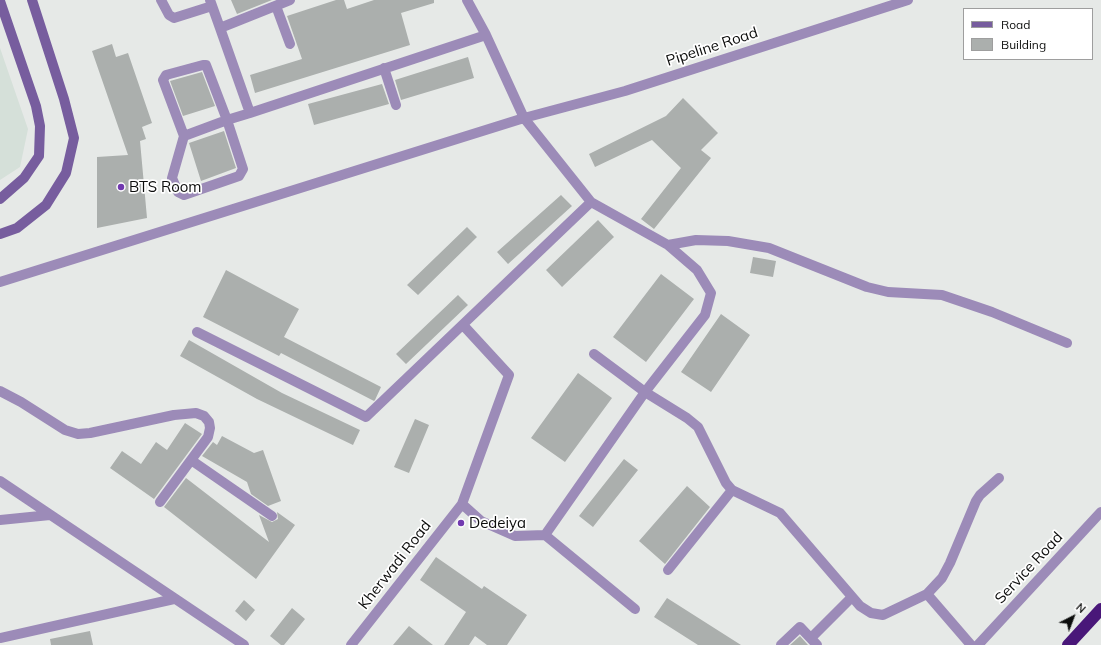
<!DOCTYPE html>
<html>
<head>
<meta charset="utf-8">
<style>
	body { margin:0 }
	#map { position:relative; width:1101px; height:645px; overflow:hidden; background:#e6e9e7; font-family:Mulish,sans-serif }
	canvas { display:block }
	.legend { position:absolute; left:963px; top:8px; width:130px; height:52px; box-sizing:border-box; background:#fff; border:1px solid #9e9e9e; margin:0; padding:5px 7px; list-style:none; font-size:12px; color:#0c0d0c }
	.legend li { display:flex; align-items:center; gap:8px; height:20px }
	.legend b { width:20px; border:1px solid #9e9e9e }
	.north { position:absolute; left:1053px; top:597px; width:40px; height:40px; -webkit-text-stroke:3px #fff; paint-order:stroke; rotate:42deg; font-size:11px; font-weight:700; line-height:16px; text-align:center; color:#0c0d0c }
	.north::after { content:''; display:block; margin:auto; width:14px; height:18px; background:#0c0d0c; clip-path:polygon(50% 0,100% 100%,50% 72%,0 100%) }
</style>
</head>
<body>
<div id="map">
<canvas width="1101" height="645"></canvas>
<ul class="legend">
<li><b style="height:5px;background:#775d9e"></b>Road</li>
<li><b style="height:11px;background:#abafad"></b>Building</li>
</ul>
<div class="north">N</div>
</div>
<script>
const context = document.querySelector('canvas').getContext('2d');
context.lineJoin = 'round';
function fill(path, color) {
  context.fillStyle = color;
  context.fill(path, 'evenodd');
}
function toPath(rows) {
  const path = new Path2D();
  for (const r of rows) {
    path.moveTo(r[0], r[1]);
    for (let i = 2; i < r.length; i += 2) path.lineTo(r[i], r[i + 1]);
  }
  return path;
}
function stroke(path, color, width, dash) {
  context.strokeStyle = color;
  context.lineWidth = width;
  context.lineCap = dash ? 'butt' : 'round';
  context.setLineDash(dash || []);
  context.stroke(path);
}
function drawText(font, color, halo, rows, align = 'center') {
  context.font = font + ' Mulish,sans-serif';
  context.lineWidth = 3.5;
  context.setLineDash([]);
  context.textBaseline = 'middle';
  context.strokeStyle = halo;
  context.fillStyle = color;
  for (const [text, x, y, turn = 0] of rows) {
    context.save();
    context.translate(x, y);
    context.rotate((+turn || 0) * Math.PI / 180);
    context.textAlign = isNaN(turn) ? turn : align;
    if (halo) context.strokeText(text, 0, 0);
    context.fillText(text, 0, 0);
    context.restore();
  }
}
const built = toPath([
	[0,48,28,129,20,167,0,180]
]);
const building = toPath([
	[231,0,272,0,237,14],
	[336,0,344,0,347,9,374,0,434,0,434,3,401,13,410,45,255,93,250,75,302,59,287,16],
	[112,44,116,57,128,53,152,123,142,127,146,139,140,141,147,218,97,228,97,157,128,155,92,51],
	[468,57,474,78,401,100,395,80],
	[202,72,215,106,183,116,170,81],
	[382,84,389,104,314,125,308,104],
	[683,98,718,133,701,150,711,158,654,229,641,219,681,168,652,140,595,167,589,154,666,116],
	[224,131,236,168,201,181,189,143],
	[561,195,572,206,508,264,497,252],
	[598,220,614,237,562,287,546,270],
	[467,227,477,237,418,295,407,285],
	[753,257,776,261,773,277,750,273],
	[226,270,299,309,284,337,381,387,375,400,374,401,281,353,279,356,203,317],
	[661,274,694,299,646,362,613,337],
	[458,295,468,305,406,364,396,354],
	[721,314,750,335,711,392,681,372],
	[189,340,282,393,360,430,353,445,257,399,180,356],
	[578,373,612,398,565,462,531,438],
	[415,419,429,425,409,473,394,467],
	[185,423,202,434,154,499,110,468,122,451,141,464,156,442,167,450],
	[222,436,254,453,263,450,281,501,268,506,251,494,247,482,202,456,213,442,217,445],
	[624,459,638,470,593,527,579,516],
	[186,478,269,542,259,515,272,522,278,519,277,512,295,525,256,579,164,507],
	[687,486,710,507,665,564,639,541],
	[436,557,482,589,484,586,527,615,507,645,487,645,475,636,469,645,444,645,466,612,420,580],
	[667,598,741,645,698,645,654,617],
	[244,600,255,610,246,621,235,611],
	[292,608,305,619,284,645,281,645,270,636],
	[409,626,433,645,393,645],
	[90,631,93,645,51,645,50,639],
	[800,636,808,645,790,645]
]);
const street = toPath([
	[161,0,169,15,174,18,212,6],
	[210,0,220,28],
	[290,0,220,28,250,113,486,35],
	[276,6,290,44],
	[384,68,396,105],
	[184,136,163,80,166,75,203,65,206,65,227,120,243,169,239,176,184,195,178,192,172,178,184,136,227,120,250,113],
	[668,245,696,240,728,241,769,248,867,287,888,292,942,295,992,312,1067,343],
	[0,282,524,118,625,91,908,0],
	[197,332,366,417,591,202,524,118,486,35,467,0],
	[594,354,645,392,687,418,698,427,726,483,732,490,780,513,860,606,871,613,883,615,927,594],
	[0,391,21,402,65,430,78,434,90,433,174,415,196,413,204,416,209,422,210,428,208,437,191,460,272,516],
	[0,481,244,645],
	[160,502,191,460],
	[462,504,481,521,515,536,545,535,635,609],
	[0,520,50,515],
	[545,535,645,392,705,315,711,293,697,270,668,245,591,202],
	[668,570,732,490],
	[0,638,174,599],
	[811,638,852,597],
	[351,645,462,504,509,375,463,325],
	[781,645,800,627,817,645],
	[971,645,927,594,942,578,950,563,976,501,980,495,999,478],
	[978,645,1101,512]
]);
const secondary = toPath([
	[0,1,36,106,40,126,39,156,24,178,0,199],
	[0,234,17,228,46,205,66,173,74,138,64,99,32,0]
]);
const highway = toPath([
	[1068,645,1101,609]
]);
const markers = [
	[121,187,4,"#7139af"],
	[461,523,4,"#7139af"]
];
const streetNames = [
	["Pipeline Road",712,47,-18],
	["Kherwadi Road",395,565,-52],
	["Service Road",1029,568,-47]
];
const poiNames = [
	["BTS Room",129,187],
	["Dedeiya",469,523]
];
fill(built, '#d5e0d9');
fill(building, '#abafad');
stroke(street, '#9c8bb8', 10);
stroke(secondary, '#775d9e', 10);
stroke(highway, '#491779', 12);
for (const [x, y, r, color] of markers) {
  const dot = new Path2D();
  dot.arc(x, y, r, 0, 2 * Math.PI);
  context.fillStyle = color;
  context.fill(dot);
  stroke(dot, '#fff', 1.5);
}
drawText('15px', '#0c0d0c', '#fff', streetNames);
drawText('15px', '#0c0d0c', '#fff', poiNames, 'left');
</script>
</body>
</html>
